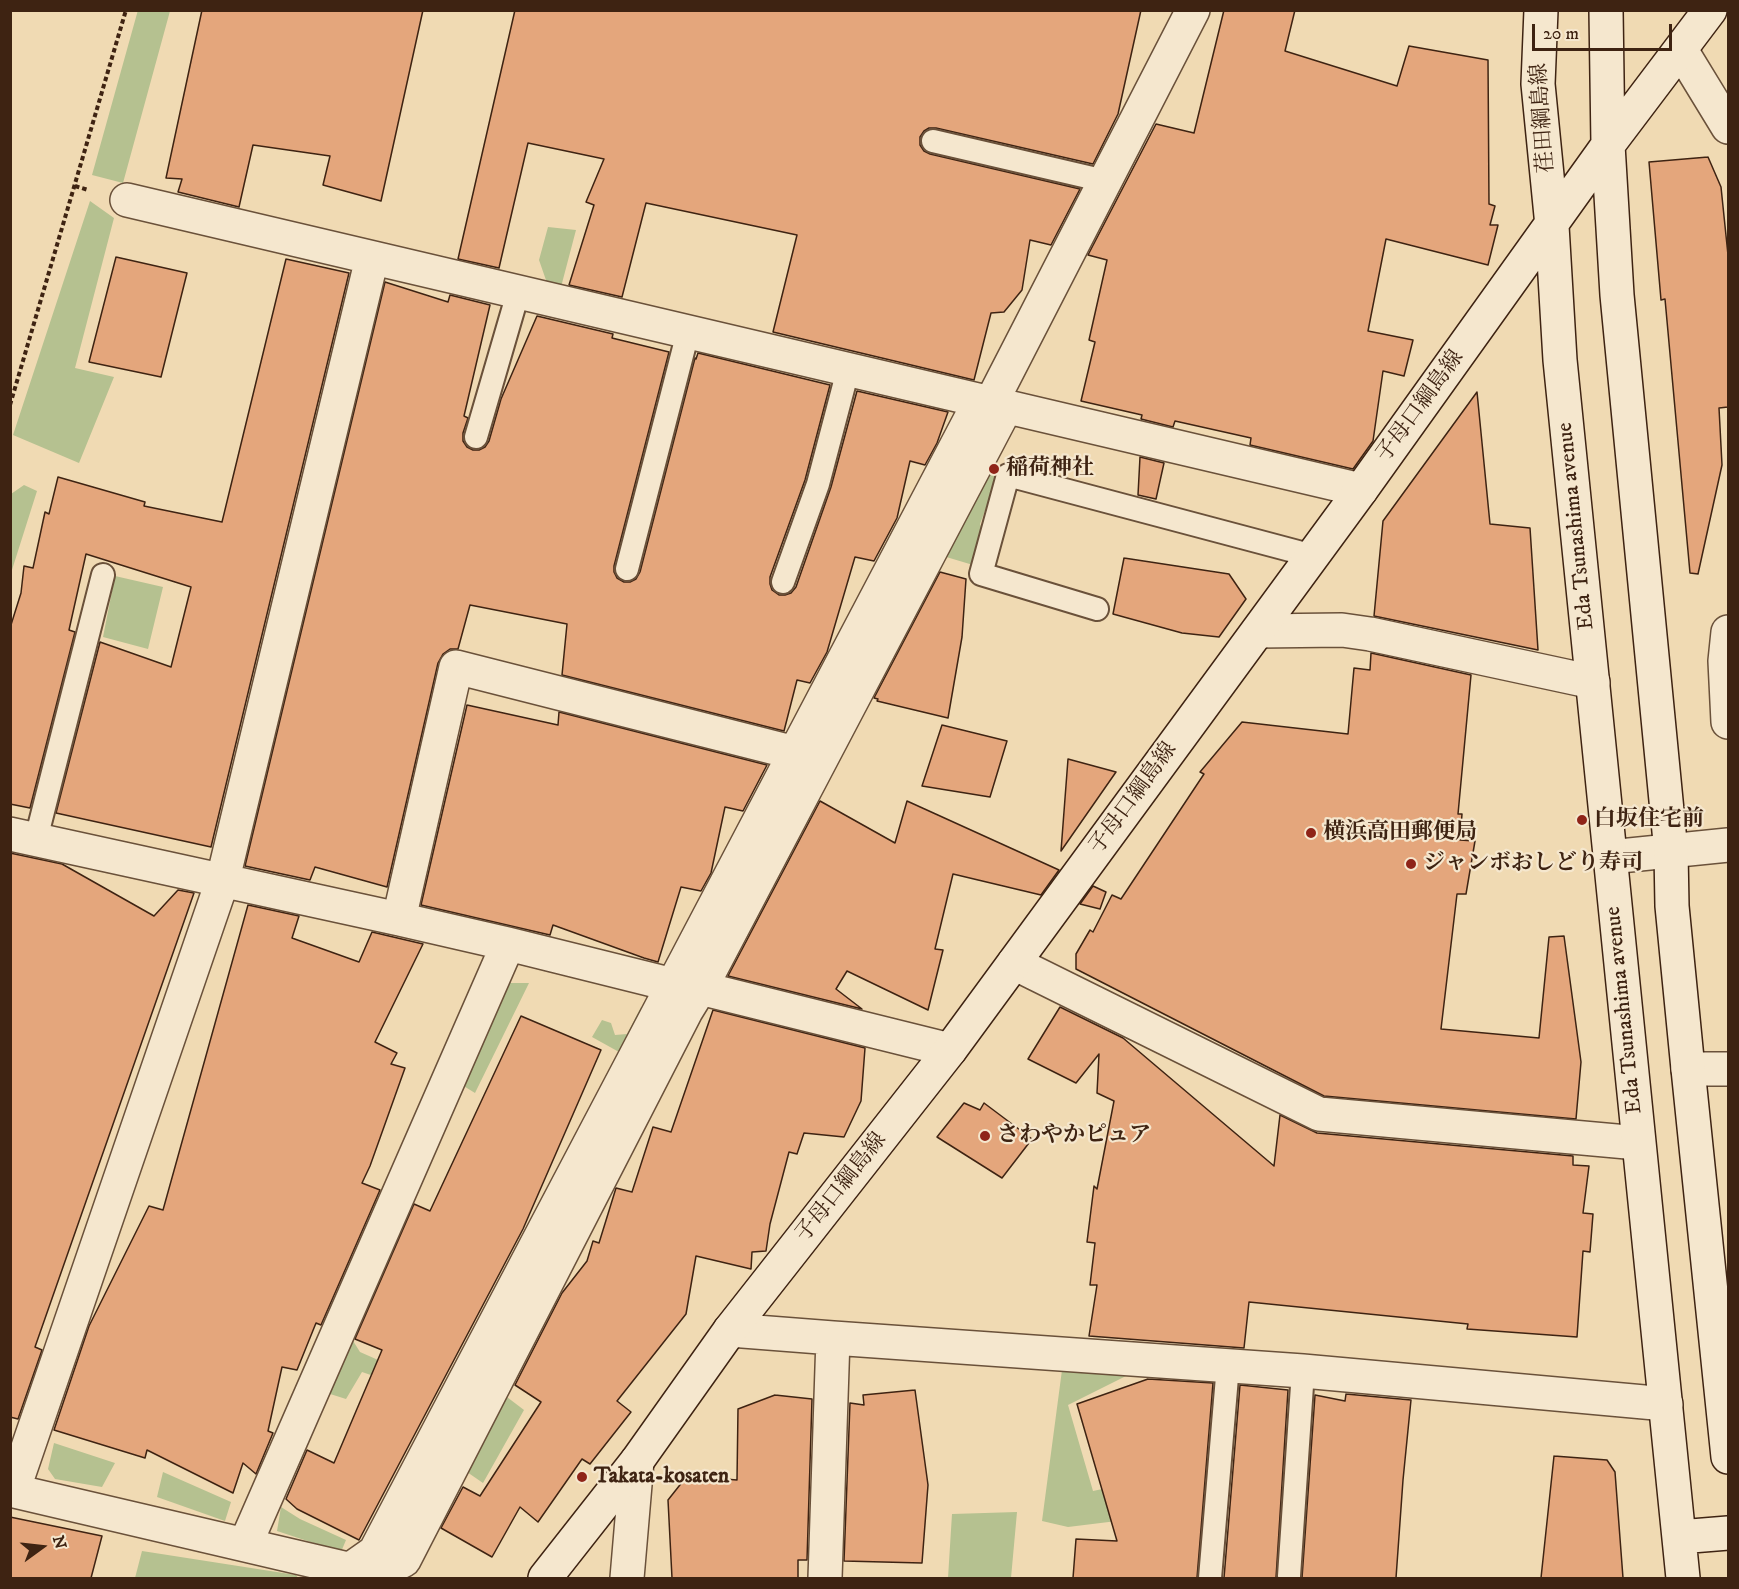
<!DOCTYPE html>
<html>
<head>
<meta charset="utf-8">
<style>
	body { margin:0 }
	#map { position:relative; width:1739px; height:1589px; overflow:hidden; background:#f0dab3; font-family:"IM FELL DW Pica",serif }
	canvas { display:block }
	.frame { position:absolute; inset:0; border:12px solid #3e2312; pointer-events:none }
	.north { position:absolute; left:12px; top:1517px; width:60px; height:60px; -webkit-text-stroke:4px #f5e7ce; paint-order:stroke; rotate:75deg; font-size:16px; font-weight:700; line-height:24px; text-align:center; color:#3e2312 }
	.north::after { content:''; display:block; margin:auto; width:21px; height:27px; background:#3e2312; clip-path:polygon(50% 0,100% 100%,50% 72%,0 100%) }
	.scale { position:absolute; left:1532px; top:24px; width:140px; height:27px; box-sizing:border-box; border:3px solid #3e2312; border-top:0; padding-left:8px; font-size:18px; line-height:21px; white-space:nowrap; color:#3e2312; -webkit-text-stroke:4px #f5e7ce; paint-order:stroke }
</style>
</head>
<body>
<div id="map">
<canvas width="1739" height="1589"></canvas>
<div class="frame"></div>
<div class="north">N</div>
<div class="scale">20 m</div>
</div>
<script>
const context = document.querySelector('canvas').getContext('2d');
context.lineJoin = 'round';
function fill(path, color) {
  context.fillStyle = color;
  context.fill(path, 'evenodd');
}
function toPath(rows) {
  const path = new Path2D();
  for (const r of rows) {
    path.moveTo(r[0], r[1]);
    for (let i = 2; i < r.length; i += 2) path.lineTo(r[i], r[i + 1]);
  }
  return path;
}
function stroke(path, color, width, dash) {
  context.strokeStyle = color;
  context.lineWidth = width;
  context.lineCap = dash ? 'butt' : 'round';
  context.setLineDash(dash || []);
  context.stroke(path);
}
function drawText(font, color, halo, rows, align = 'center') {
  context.font = font + ' "IM FELL DW Pica","Noto Serif JP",serif';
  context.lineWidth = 4.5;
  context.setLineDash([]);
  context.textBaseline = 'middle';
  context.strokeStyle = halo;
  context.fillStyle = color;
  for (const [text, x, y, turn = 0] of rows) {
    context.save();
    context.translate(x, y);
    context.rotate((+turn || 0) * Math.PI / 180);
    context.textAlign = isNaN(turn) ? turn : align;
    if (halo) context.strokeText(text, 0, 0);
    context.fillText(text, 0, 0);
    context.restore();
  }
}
const green = toPath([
	[138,10,170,11,123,183,92,175],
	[90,201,114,218,75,368,114,377,79,463,13,435],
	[548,227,576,230,561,287,547,283,539,260],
	[991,464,999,473,980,524,986,543,973,565,943,556],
	[24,485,37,491,11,573,11,494],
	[115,576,163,587,148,649,103,637],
	[509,983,529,983,475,1093,462,1085],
	[641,1007,652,1013,628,1057,592,1037,602,1020,611,1023,615,1035,627,1034],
	[350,1336,360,1352,419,1378,415,1390,362,1372,346,1399,327,1393],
	[1062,1370,1126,1376,1068,1405,1093,1491,1121,1485,1125,1520,1068,1527,1042,1521],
	[503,1394,524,1410,483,1483,467,1472],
	[54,1443,115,1463,102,1487,55,1479,48,1469],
	[163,1472,231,1502,225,1521,157,1497],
	[281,1507,300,1519,346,1540,341,1552,277,1531],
	[1017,1512,1011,1578,948,1578,952,1514],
	[142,1551,296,1575,298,1578,135,1578]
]);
const building = toPath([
	[202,10,423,10,381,201,323,185,330,156,253,145,239,207,178,192,182,179,166,178,202,10],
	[515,10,1141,10,1118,114,1093,164,936,128,929,128,924,131,920,137,920,145,924,151,930,154,1080,189,1051,245,1030,240,1022,290,1004,312,991,313,974,380,773,332,797,235,646,203,622,297,569,285,594,205,586,202,604,159,528,143,499,268,458,259,515,10],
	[1224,10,1295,10,1285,51,1397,86,1409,46,1488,60,1489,204,1495,206,1490,225,1498,225,1488,265,1386,239,1368,331,1413,340,1404,376,1383,371,1373,441,1353,469,1250,445,1251,438,1175,421,1173,427,1141,419,1142,415,1081,401,1095,342,1089,340,1107,260,1088,255,1156,124,1194,133,1224,10],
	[1708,157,1721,187,1728,255,1728,407,1719,408,1722,465,1698,574,1690,573,1665,299,1661,300,1649,162,1708,157],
	[116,257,187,273,161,377,89,362,116,257],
	[286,259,349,273,211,847,56,813,100,642,171,667,191,587,86,554,69,630,75,632,30,808,10,804,10,628,21,593,24,566,33,568,45,512,49,514,58,477,145,502,144,506,222,522,286,259],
	[385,282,448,302,450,295,490,305,464,416,468,418,463,433,463,441,467,447,473,450,479,450,485,447,489,441,501,399,537,316,613,334,612,338,669,352,614,566,614,572,617,578,624,582,630,582,636,579,640,572,695,358,696,359,698,353,830,385,805,480,770,577,770,584,772,590,779,595,785,595,791,593,796,587,831,487,857,391,948,412,937,443,925,465,910,461,897,518,874,561,855,557,827,652,810,683,797,680,784,731,562,675,567,624,470,605,458,649,450,649,443,654,438,663,387,887,315,867,310,880,245,866,385,282],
	[1477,392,1490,524,1530,528,1538,650,1374,616,1383,521,1477,392],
	[1140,457,1164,463,1156,499,1138,495,1140,457],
	[1124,558,1229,574,1246,599,1219,637,1182,633,1113,614,1124,558],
	[940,572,966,579,962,637,948,718,877,701,878,699,874,698,940,572],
	[1371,653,1471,675,1458,814,1462,814,1460,840,1475,841,1466,894,1457,894,1441,1029,1539,1038,1549,937,1564,936,1581,1062,1576,1119,1324,1096,1076,969,1076,954,1090,930,1093,932,1112,895,1121,899,1204,774,1200,772,1242,722,1348,734,1354,668,1370,670,1371,653],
	[467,705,558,725,559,712,767,765,743,811,725,807,711,873,701,891,681,887,658,962,644,958,553,925,550,935,421,905,467,705],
	[942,725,1007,741,990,797,922,786,942,725],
	[1068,759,1116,772,1061,851,1068,759],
	[820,801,895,843,907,801,1059,870,1041,895,953,874,935,949,943,950,928,1010,847,971,836,989,862,1009,728,976,820,801],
	[10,853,62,864,154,916,178,890,194,893,35,1347,42,1350,18,1419,10,1417,10,853],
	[1093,886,1106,892,1100,909,1080,904,1093,886],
	[248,905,299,916,292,938,359,962,372,932,423,944,375,1042,397,1053,391,1064,405,1068,370,1166,362,1183,380,1190,321,1325,316,1323,297,1370,282,1367,268,1431,273,1433,256,1474,243,1463,233,1493,147,1450,145,1458,54,1430,89,1326,149,1206,163,1210,248,905],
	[1060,1007,1123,1038,1274,1166,1280,1115,1317,1133,1573,1156,1573,1165,1589,1166,1583,1213,1593,1214,1590,1252,1583,1251,1577,1337,1467,1329,1468,1324,1249,1302,1244,1348,1089,1336,1097,1285,1090,1285,1095,1243,1087,1242,1094,1186,1097,1189,1114,1101,1097,1093,1099,1054,1076,1083,1028,1059,1060,1007],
	[713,1010,865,1048,861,1101,844,1137,804,1133,797,1154,789,1152,770,1224,766,1251,752,1252,751,1269,696,1256,686,1314,617,1401,631,1412,590,1464,582,1459,538,1522,520,1507,492,1557,441,1528,463,1487,480,1496,541,1402,515,1385,562,1293,587,1261,593,1241,599,1243,616,1188,632,1192,653,1127,671,1132,713,1010],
	[521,1016,601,1050,523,1229,359,1540,297,1509,286,1499,307,1450,334,1463,382,1350,355,1339,414,1204,430,1211,521,1016],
	[964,1103,980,1110,984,1103,1032,1139,1002,1178,937,1137,964,1103],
	[1148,1379,1213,1383,1197,1578,1073,1578,1076,1539,1117,1541,1077,1404,1148,1379],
	[1240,1385,1288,1390,1276,1578,1224,1578,1240,1385],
	[915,1390,928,1485,922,1563,844,1561,850,1403,864,1405,863,1395,915,1390],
	[1346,1394,1411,1400,1403,1480,1396,1578,1302,1578,1315,1395,1345,1401,1346,1394],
	[775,1395,812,1399,807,1560,798,1560,798,1578,672,1578,668,1500,687,1476,737,1480,738,1409,775,1395],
	[1554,1456,1607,1460,1615,1472,1623,1578,1541,1578,1554,1456],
	[10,1517,102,1536,91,1578,10,1578,10,1517]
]);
const path = toPath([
	[75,186,88,190],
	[10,405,126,10]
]);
const lane = toPath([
	[933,141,1105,181],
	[476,437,518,293],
	[627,569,688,332],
	[783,582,818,484,848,370],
	[1097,609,981,574,1008,475,1313,556],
	[36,839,103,575],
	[1289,1576,1303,1371],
	[1210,1578,1228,1365]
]);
const street = toPath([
	[1681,50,1728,127],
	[127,200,1361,490],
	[991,403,1193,10],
	[1258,631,1342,630,1370,634,1593,682],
	[1728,632,1725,661,1728,722],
	[10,834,399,919,508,944,673,985,700,988,950,1050],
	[1610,857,1728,845],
	[399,919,456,667,795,753],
	[1014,963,1319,1114,1638,1143],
	[1688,1069,1728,1069],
	[730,1330,833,1338,1303,1371,1666,1404],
	[10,1490,365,1573],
	[13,1491,223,879,372,258],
	[245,1545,508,944],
	[338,1578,375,1552,980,401],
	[369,1578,404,1560,686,1011,705,980,1006,407],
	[627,1578,637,1461],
	[825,1578,833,1338]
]);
const secondary = toPath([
	[1541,10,1538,84,1552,226,1560,360,1683,1578],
	[1606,10,1608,145,1617,295,1671,852,1672,906,1688,1069,1728,1457],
	[1679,1537,1728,1533],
	[545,1578,637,1461,730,1330,950,1050,1361,490,1608,145,1710,10]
]);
const markers = [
	[994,469,6,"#8f2418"],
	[1582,820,6,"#8f2418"],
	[1311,833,6,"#8f2418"],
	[1411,864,6,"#8f2418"],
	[985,1136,6,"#8f2418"],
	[582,1477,6,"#8f2418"]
];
const streetNames = [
	["荏田綱島線",1544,118,-94],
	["子母口綱島線",1421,407,-54],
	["Eda Tsunashima avenue",1577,526,-96],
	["子母口綱島線",1134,799,-54],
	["Eda Tsunashima avenue",1625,1010,-96],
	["子母口綱島線",842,1188,-52]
];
const poiNames = [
	["稲荷神社",1006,469],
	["白坂住宅前",1594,820],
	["横浜高田郵便局",1323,833],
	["ジャンボおしどり寿司",1423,864],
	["さわやかピュア",997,1136],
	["Takata-kosaten",594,1477]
];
fill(green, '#b5c190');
fill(building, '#e4a67c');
stroke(building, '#3e2312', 1.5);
stroke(lane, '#6a513a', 26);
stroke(street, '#6a513a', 36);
stroke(secondary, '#3e2312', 36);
stroke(path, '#3e2312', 4, [4.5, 3]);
stroke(lane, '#f5e7ce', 22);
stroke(street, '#f5e7ce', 33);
stroke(secondary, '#f5e7ce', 33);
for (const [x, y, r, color] of markers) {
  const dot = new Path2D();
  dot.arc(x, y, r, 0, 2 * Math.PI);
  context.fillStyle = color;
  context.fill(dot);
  stroke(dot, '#f5e7ce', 2);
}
drawText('22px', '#3e2312', '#f5e7ce', streetNames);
drawText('bold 22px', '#3e2312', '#f5e7ce', poiNames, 'left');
</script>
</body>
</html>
